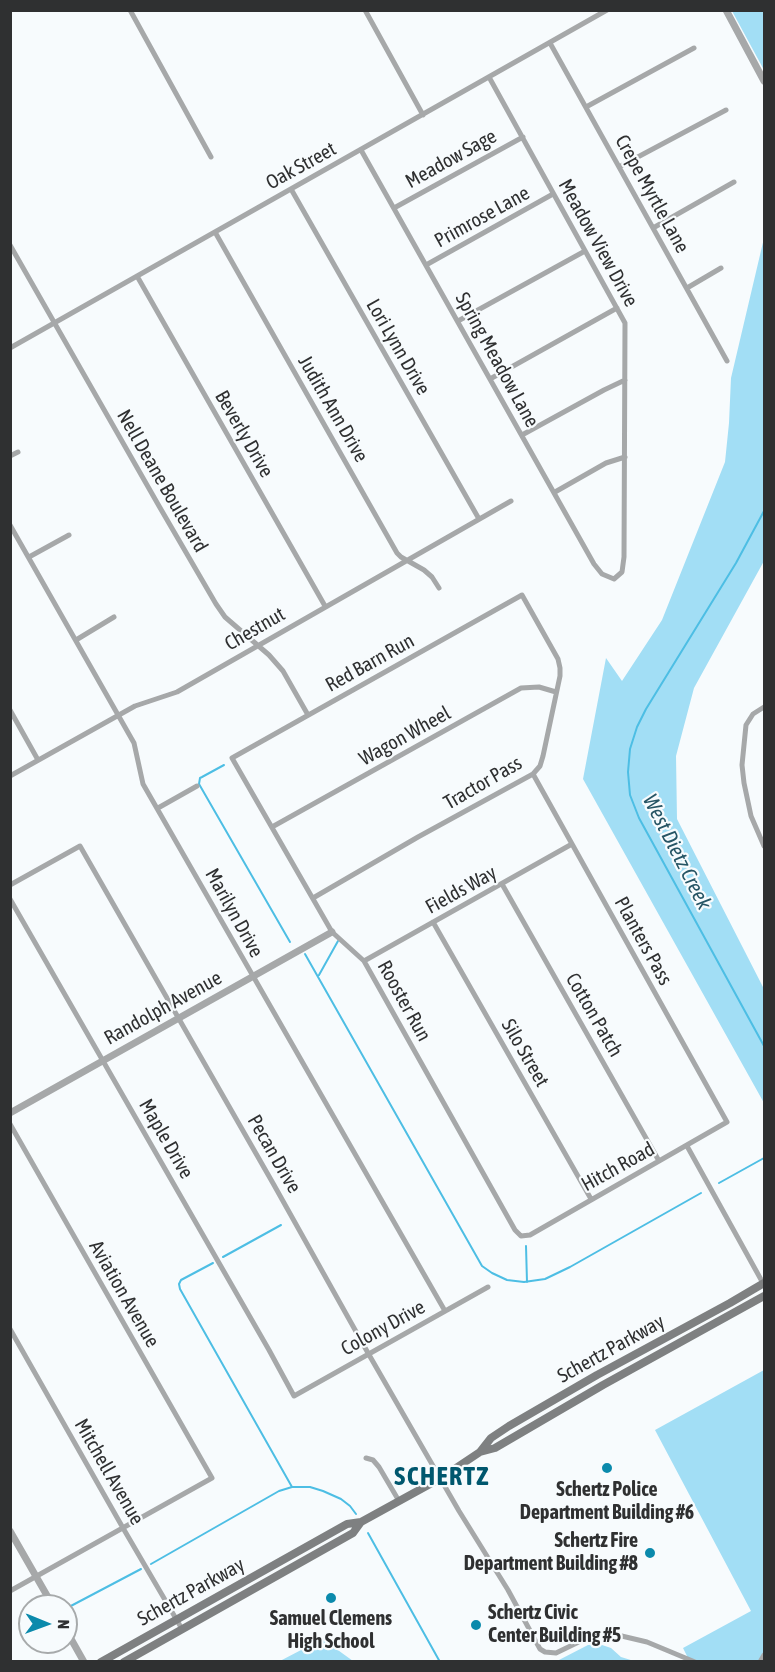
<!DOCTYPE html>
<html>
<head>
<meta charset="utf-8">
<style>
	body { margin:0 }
	#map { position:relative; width:775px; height:1672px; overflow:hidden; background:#f7fbfd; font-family:"Asap Condensed",sans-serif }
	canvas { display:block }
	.frame { position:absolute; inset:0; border:12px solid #2f3031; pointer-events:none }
	.north { position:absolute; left:18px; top:1594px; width:60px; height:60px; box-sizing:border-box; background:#f7fbfd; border:2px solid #a7aaab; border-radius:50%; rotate:91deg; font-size:16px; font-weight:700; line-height:24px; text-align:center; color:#2f3031 }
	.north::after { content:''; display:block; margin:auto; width:21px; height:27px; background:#0b8aac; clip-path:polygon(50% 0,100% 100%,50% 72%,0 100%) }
</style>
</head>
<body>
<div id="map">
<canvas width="775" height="1672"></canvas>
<div class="frame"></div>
<div class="north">N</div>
</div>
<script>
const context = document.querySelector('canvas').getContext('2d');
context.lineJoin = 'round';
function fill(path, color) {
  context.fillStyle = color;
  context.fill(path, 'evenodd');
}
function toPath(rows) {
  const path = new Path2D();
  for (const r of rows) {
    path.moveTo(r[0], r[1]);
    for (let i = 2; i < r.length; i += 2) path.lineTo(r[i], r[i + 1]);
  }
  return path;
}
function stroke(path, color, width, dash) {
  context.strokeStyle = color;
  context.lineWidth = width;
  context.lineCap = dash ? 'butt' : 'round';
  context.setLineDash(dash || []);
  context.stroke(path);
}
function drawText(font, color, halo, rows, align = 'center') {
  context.font = font + ' "Asap Condensed",sans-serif';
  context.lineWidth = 4.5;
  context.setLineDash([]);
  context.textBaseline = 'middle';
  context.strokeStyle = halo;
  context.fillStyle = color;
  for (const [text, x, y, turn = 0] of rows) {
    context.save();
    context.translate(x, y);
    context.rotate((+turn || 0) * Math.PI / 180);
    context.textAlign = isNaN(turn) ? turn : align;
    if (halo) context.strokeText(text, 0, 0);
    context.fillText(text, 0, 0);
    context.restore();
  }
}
const green = toPath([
	[732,11,764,11,764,70],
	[764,238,764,561,694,688,676,756,677,819,764,989,764,1103,583,779,606,658,622,681,662,620,725,462,729,423,731,378],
	[764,1370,764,1661,700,1661,688,1658,683,1648,751,1611,655,1430],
	[324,1640,353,1661,280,1661,303,1649],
	[599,1644,611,1648,621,1657,634,1661,557,1661,588,1645]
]);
const stream = toPath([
	[764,511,736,563,646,709,637,727,630,749,628,772,630,795,639,818,764,1046],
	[224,765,202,777,200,778,199,784,290,942],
	[305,954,482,1266,492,1273,507,1280,524,1282,545,1279,570,1267,701,1193],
	[319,975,338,941],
	[719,1183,764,1158],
	[526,1246,527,1282],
	[223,1257,281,1225],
	[213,1263,181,1280,179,1284,180,1289,292,1487],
	[368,1533,440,1662],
	[151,1564,279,1491,292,1487,310,1487,323,1491,341,1499,350,1506,356,1514],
	[67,1608,141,1569]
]);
const minor = toPath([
	[130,10,211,157],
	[365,10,423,115],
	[550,43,727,361],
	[586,107,694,48],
	[361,150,594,564,602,574,614,579,622,572,624,557,625,323,489,77],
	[619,167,726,110],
	[291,189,479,519],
	[394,208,523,137],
	[653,228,734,182],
	[215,232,397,553,401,557,424,570,432,577,439,588],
	[10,245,159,506,216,604,225,617,269,655,283,671,308,715],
	[426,265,553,194],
	[137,276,325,606],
	[687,288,721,268],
	[458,321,585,251],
	[10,348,607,10],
	[490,379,617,308],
	[522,435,604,390,625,380],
	[10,456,18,452],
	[555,492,606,463,625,457],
	[10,525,134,743,143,784,445,1311],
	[29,557,69,535],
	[76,640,114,617],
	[764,707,753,714,746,725,742,765,744,783,751,816,764,846],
	[10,710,38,760],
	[10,776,135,706,177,692,511,501],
	[158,808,197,786],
	[272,827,521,688,539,687,556,692],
	[502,884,659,1161],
	[10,885,80,846,274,1185,368,1353,459,1511,508,1590,540,1649,545,1652,556,1653,591,1636,598,1633,609,1633,647,1642,695,1662],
	[313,898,418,837,533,774,540,766,543,756,560,676,560,668,558,659,522,595,232,758,332,932,364,961,515,1230,521,1236,530,1235,727,1122,533,774],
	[10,899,269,1350,294,1396,488,1287],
	[433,922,591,1199],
	[364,961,572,844],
	[10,1124,212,1478,10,1591],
	[687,1146,764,1285],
	[10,1329,123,1528,182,1629],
	[366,1458,373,1460,379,1467,399,1501],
	[760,1662,764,1655]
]);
const tertiary = toPath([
	[726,10,764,81],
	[10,1113,332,932],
	[10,1531,53,1606],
	[66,1630,84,1662]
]);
const secondary = toPath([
	[480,1452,495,1448,603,1385,764,1296],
	[101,1662,347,1524,361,1522,441,1478,480,1452,491,1438,509,1426,597,1375,730,1303,764,1283],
	[124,1662,353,1533,361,1522]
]);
const markers = [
	[607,1468,6,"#0b8aac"],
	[650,1553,6,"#0b8aac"],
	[331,1598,6,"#0b8aac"],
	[476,1625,6,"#0b8aac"]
];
const streetNames = [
	["Meadow Sage",451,159,-29],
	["Oak Street",301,166,-29],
	["Crepe Myrtle Lane",652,194,61],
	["Primrose Lane",482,217,-29],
	["Meadow View Drive",598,243,61],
	["Lori Lynn Drive",398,347,60],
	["Spring Meadow Lane",497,360,61],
	["Judith Ann Drive",333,409,60],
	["Beverly Drive",244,434,60],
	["Nell Deane Boulevard",162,481,60],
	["Chestnut",255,629,-30],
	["Red Barn Run",370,663,-29],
	["Wagon Wheel",405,736,-29],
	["Tractor Pass",483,783,-30],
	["Fields Way",461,890,-29],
	["Marilyn Drive",234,913,61],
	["Planters Pass",643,941,61],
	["Rooster Run",404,1001,61],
	["Randolph Avenue",163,1008,-29],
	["Cotton Patch",594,1015,60],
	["Silo Street",525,1053,60],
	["Maple Drive",166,1139,60],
	["Pecan Drive",274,1154,60],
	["Hitch Road",618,1167,-29],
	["Aviation Avenue",124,1294,60],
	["Colony Drive",383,1328,-29],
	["Schertz Parkway",611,1349,-29],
	["Mitchell Avenue",109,1472,60],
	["Schertz Parkway",191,1592,-29]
];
const poiNames = [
	["Schertz Police",607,1490],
	["Department Building #6",607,1513],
	["Schertz Fire",638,1541,"right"],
	["Department Building #8",638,1564,"right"],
	["Schertz Civic",488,1613,"left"],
	["Center Building #5",488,1636,"left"],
	["Samuel Clemens",331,1619],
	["High School",331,1642]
];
const waterNames = [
	["West Dietz Creek",677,852,63]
];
const districtNames = [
	["SCHERTZ",442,1477]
];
fill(green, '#a2def5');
stroke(stream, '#4dbee4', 2);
stroke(minor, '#a6a8a9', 5);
stroke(tertiary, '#a6a8a9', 7);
stroke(secondary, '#7e8081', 8);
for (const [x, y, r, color] of markers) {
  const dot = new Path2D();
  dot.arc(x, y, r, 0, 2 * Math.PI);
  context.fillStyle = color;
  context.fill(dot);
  stroke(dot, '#f7fbfd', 2);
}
drawText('20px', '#2f3031', '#f7fbfd', streetNames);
drawText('bold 20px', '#2f3031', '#f7fbfd', poiNames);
drawText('italic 21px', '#265565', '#f7fbfd', waterNames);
context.letterSpacing = '1.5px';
drawText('bold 26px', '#00576e', '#f7fbfd', districtNames);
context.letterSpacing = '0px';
</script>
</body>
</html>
